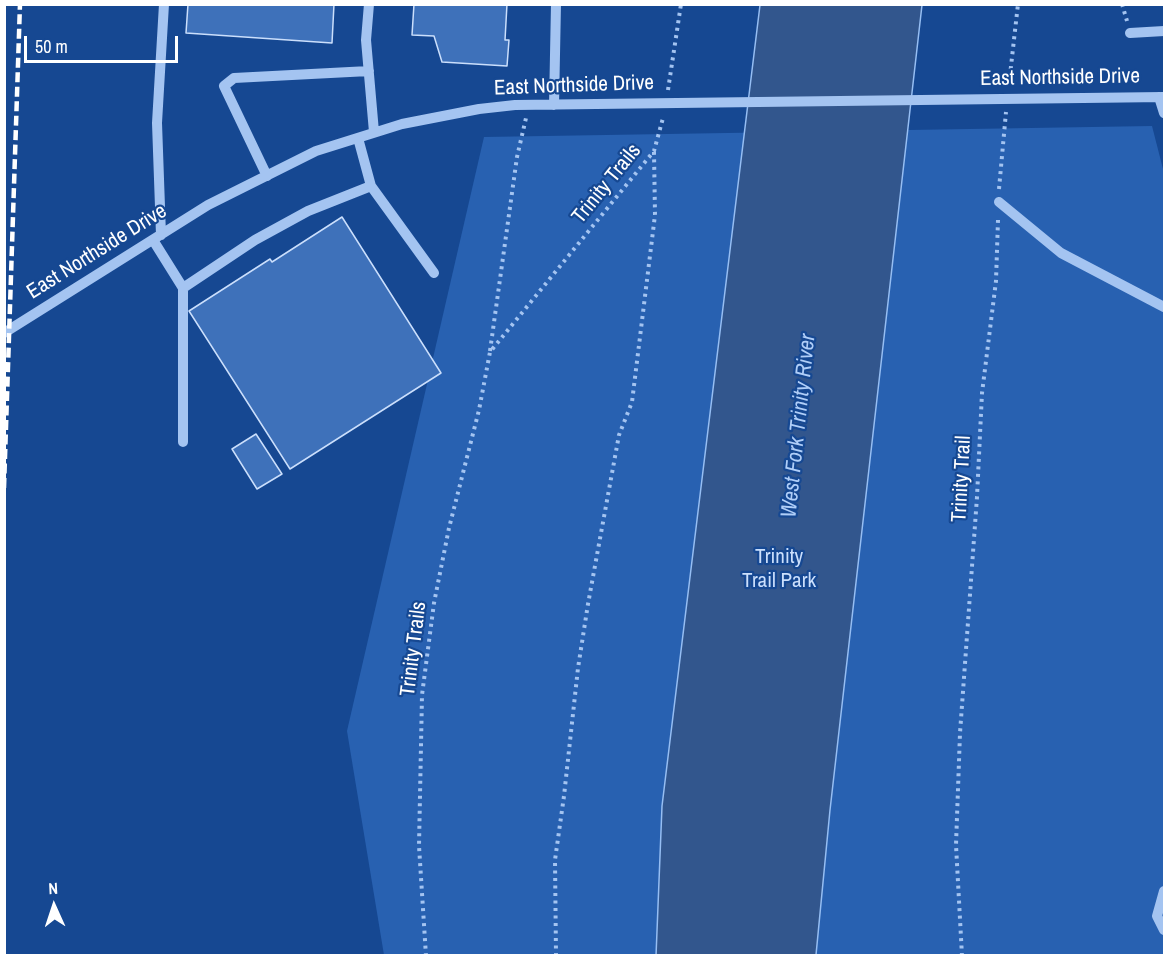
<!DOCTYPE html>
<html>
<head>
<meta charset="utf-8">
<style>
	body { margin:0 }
	#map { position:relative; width:1169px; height:960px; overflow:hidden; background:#164892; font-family:"Archivo Narrow",sans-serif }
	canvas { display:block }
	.frame { position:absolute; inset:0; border:6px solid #fff; pointer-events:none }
	.north { position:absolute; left:24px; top:876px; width:60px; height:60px; -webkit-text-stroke:4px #164892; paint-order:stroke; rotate:357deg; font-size:16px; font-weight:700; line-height:24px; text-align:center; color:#fff }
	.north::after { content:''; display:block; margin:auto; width:21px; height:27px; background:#fff; clip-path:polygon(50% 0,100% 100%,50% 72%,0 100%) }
	.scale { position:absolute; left:24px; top:36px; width:154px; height:27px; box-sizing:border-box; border:3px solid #fff; border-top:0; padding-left:8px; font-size:18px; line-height:21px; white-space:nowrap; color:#fff; -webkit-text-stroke:4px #164892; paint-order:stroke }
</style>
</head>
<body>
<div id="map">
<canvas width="1169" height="960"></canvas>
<div class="frame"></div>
<div class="north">N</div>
<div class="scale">50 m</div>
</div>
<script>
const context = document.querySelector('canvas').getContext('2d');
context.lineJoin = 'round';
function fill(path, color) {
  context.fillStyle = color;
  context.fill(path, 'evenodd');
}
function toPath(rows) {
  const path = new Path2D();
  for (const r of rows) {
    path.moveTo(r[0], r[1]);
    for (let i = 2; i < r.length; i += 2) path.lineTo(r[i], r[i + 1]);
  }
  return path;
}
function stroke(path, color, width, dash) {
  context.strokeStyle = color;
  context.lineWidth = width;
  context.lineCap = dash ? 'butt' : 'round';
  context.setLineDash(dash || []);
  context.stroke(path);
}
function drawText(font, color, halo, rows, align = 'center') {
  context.font = font + ' "Archivo Narrow",sans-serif';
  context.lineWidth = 4.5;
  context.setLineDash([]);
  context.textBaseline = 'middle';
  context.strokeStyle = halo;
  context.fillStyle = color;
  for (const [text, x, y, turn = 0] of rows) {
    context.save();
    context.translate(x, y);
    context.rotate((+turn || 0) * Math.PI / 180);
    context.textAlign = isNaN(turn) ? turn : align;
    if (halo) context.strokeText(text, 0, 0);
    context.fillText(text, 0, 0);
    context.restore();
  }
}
const green = toPath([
	[1152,126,1164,173,1164,955,384,955,347,731,484,137]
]);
const water = toPath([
	[760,5,922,5,830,810,816,955,656,956,662,806,760,5]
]);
const building = toPath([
	[188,4,334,4,332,43,186,33,188,4],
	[414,4,507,4,505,40,509,40,507,66,442,62,434,36,412,35,414,4],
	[342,217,441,373,290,469,189,311,270,259,272,262,342,217],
	[256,434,282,474,257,489,232,449,256,434]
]);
const path = toPath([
	[1122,4,1127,21],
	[1009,84,1018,4],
	[668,90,681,4],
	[999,189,1006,112],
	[490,351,517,157,526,118],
	[426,956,419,846,422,695,434,603,449,528,479,410,490,352,654,151,663,118],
	[556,956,555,860,564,796,578,668,588,604,619,435,632,402,655,215,654,152],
	[962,956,956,845,960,733,977,497,982,393,996,281,998,220]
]);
const minor = toPath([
	[369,4,366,40,374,132],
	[1130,33,1164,31],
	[1159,97,1164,113],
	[554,105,556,4],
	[358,138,371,186,434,273],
	[267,176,224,86,234,78,369,71],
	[999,202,1061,253,1164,307],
	[161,235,157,123,164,4],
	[153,240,183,288,183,442],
	[183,288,255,240,308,211,371,186],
	[4,333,208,205,316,151,402,124,479,109,515,105,1164,97],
	[1164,891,1157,916,1164,930]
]);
const rail = toPath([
	[4,488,20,4]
]);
const streetNames = [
	["East Northside Drive",1060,78,-1],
	["East Northside Drive",574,86,-2],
	["Trinity Trails",607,184,-51],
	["East Northside Drive",97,252,-32],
	["Trinity Trail",962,479,-87],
	["Trinity Trails",414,649,-83]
];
const parkNames = [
	["Trinity",779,557],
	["Trail Park",779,581]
];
const waterNames = [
	["West Fork Trinity River",799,426,-84]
];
fill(green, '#2861b1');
fill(water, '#32568d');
stroke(water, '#96bef3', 1.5);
fill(building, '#3e71ba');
stroke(building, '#cbdffc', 1.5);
stroke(path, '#a4c4f1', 4, [3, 4.5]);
stroke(minor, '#a4c4f1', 10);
stroke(rail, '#fff', 4.5, [10, 4.5]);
drawText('21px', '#fff', '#164892', streetNames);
drawText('21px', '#cbdffc', '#164892', parkNames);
drawText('italic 22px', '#b0cef8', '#164892', waterNames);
</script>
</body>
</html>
